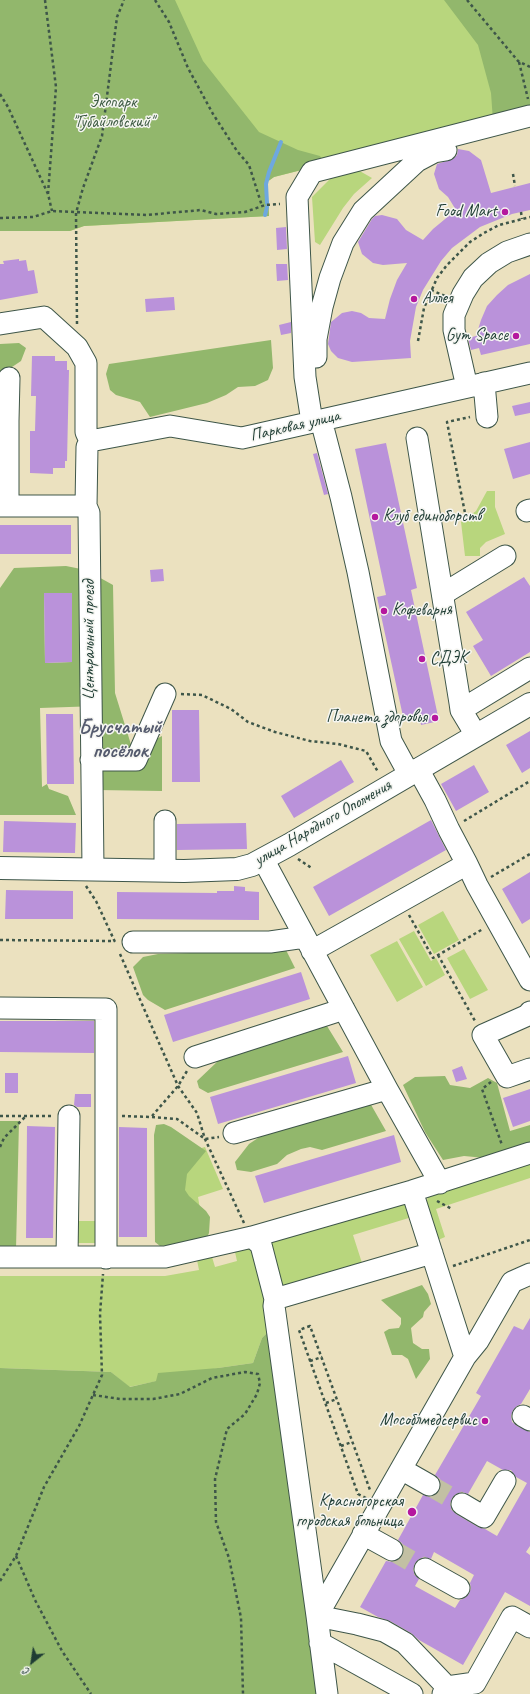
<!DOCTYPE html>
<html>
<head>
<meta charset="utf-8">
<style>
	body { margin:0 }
	#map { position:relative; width:530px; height:1694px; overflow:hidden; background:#ebe1bf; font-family:Caveat,sans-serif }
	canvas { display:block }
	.north { position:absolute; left:12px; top:1642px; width:40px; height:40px; -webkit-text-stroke:3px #f6f6f2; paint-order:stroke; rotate:210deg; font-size:11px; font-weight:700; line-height:16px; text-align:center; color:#1f3d34 }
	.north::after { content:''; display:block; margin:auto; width:14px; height:18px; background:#1f3d34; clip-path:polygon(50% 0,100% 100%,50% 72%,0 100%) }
</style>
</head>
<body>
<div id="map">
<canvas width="530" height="1694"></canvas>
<div class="north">С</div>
</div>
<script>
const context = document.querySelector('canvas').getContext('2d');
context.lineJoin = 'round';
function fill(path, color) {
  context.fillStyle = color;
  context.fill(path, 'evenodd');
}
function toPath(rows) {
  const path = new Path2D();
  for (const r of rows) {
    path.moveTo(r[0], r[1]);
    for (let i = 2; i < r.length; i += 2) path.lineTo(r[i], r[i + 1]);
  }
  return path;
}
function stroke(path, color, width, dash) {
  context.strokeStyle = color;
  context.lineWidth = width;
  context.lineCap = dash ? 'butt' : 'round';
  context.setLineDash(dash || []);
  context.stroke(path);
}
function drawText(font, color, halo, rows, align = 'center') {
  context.font = font + ' Caveat,sans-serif';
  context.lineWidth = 3;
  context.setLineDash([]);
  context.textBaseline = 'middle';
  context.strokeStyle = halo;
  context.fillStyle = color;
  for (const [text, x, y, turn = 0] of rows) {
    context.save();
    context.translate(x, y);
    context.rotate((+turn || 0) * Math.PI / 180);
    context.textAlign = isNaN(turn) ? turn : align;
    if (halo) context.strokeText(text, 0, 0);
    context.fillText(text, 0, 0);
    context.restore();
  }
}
const green = toPath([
	[0,0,530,0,493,121,274,177,267,182,269,216,84,226,70,231,0,231],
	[358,170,372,178,354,194,343,208,320,245,315,242,312,197,331,178],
	[487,491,495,491,495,507,505,534,486,542,480,548,480,556,465,556,461,522,476,511],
	[443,911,459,940,434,954,418,925],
	[414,931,431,961,436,958,445,975,426,986,399,939],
	[397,941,423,987,397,1002,370,955],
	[464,949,488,990,470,999,447,958],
	[205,1147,223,1189,198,1197,204,1233,166,1158],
	[530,1162,530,1178,436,1209,445,1237,438,1240,426,1204,428,1197],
	[404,1204,408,1207,412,1217,353,1235,362,1263,293,1285,284,1285,278,1283,269,1243],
	[75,1221,98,1221,98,1243,75,1243],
	[247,1249,256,1252,270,1330,262,1338,253,1363,218,1368,129,1387,111,1372,0,1368,0,1276,165,1276,199,1270,197,1260,212,1257,215,1267,237,1261,235,1252]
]);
const forest = toPath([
	[0,0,175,0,203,61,259,132,298,150,320,156,325,164,274,177,267,182,269,216,84,226,70,231,0,231],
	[444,0,530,0,530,113,493,121,491,93,478,45],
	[271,340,273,368,268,380,255,386,238,387,226,395,207,403,150,417,140,402,116,395,110,390,106,374,109,364],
	[19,343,26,348,21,361,3,373,0,385,0,344],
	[66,566,86,570,113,585,115,693,133,751,162,736,162,791,97,790,98,706,40,708,42,787,47,784,49,789,68,796,76,815,0,815,0,588,14,568],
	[44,593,72,593,72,662,45,663],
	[286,950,295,968,165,1010,148,1000,143,995,133,967,143,957,158,954],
	[327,1026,343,1052,208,1093,199,1088,197,1081,218,1061],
	[445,1076,450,1085,470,1088,488,1078,497,1083,510,1131,530,1125,530,1148,496,1159,464,1156,443,1160,425,1132,403,1085,415,1077],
	[370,1103,386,1131,322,1150,310,1147,301,1149,287,1155,277,1164,251,1172,237,1170,235,1162,249,1144,261,1136],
	[0,1121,19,1121,16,1249,0,1249],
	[164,1124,171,1127,206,1151,187,1174,185,1190,189,1196,206,1211,210,1217,209,1233,206,1240,199,1243,160,1246,155,1242,154,1135,156,1125],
	[422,1285,428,1294,431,1304,424,1312,423,1317,411,1328,413,1343,422,1349,429,1349,430,1359,416,1379,408,1359,402,1355,392,1355,384,1332,389,1329,399,1328,401,1324,401,1318,381,1300],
	[270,1330,320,1694,0,1694,0,1368,111,1372,130,1387,156,1381,158,1373,218,1368,253,1363,262,1338]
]);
const stream = toPath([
	[267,203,266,184,269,172,281,142],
	[265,215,267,207]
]);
const building = toPath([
	[458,149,469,151,481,160,491,193,530,183,530,210,512,214,480,227,452,248,441,261,423,290,416,307,410,341,411,358,352,362,338,358,331,351,328,344,331,322,342,313,352,311,361,313,369,318,385,319,390,299,397,280,407,263,383,265,373,263,362,254,358,242,372,219,375,216,382,215,397,219,406,230,423,240,433,229,456,210,448,197,439,189,434,174,437,164,453,159,457,155],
	[286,227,287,249,277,250,276,228],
	[19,259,19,261,26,260,28,271,34,270,38,293,0,300,0,264,4,264,3,261],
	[276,264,287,264,288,280,277,281],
	[530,274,530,344,481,355,479,348,471,350,468,338,476,336,481,320,487,306,497,295,508,285],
	[174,297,175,310,146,312,145,299],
	[291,322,291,333,281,335,279,325],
	[32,356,55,356,55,361,67,361,67,370,69,370,67,461,65,461,65,468,53,468,53,474,30,473,30,431,35,431,36,396,31,396],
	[530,402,530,413,515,416,512,406],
	[530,442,530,474,513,479,504,449],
	[386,443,417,588,411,590,439,721,421,725,420,718,404,721,377,597,386,595,355,449],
	[317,453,328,494,324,495,313,454],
	[0,525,71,525,71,554,0,554],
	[163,569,164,581,151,582,150,570],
	[524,577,530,586,530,652,491,676,473,646,483,640,466,612],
	[44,593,72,593,72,662,45,663],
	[172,710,199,710,200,782,172,782],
	[46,714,73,714,74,784,47,784],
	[530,731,530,768,522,773,506,745],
	[341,760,354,782,294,818,281,796],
	[474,765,489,792,456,811,441,784],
	[431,820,446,850,329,916,313,887],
	[4,821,76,823,75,853,3,852],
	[246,823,247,849,177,850,177,824],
	[530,872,530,919,522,924,502,889],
	[234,886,245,887,245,891,259,892,259,920,117,919,117,892,217,893,217,891,234,891],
	[6,890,73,891,73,919,5,919],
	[301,972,310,999,173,1042,164,1015],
	[0,1021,94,1021,94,1053,0,1052],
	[348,1056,356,1083,218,1124,210,1097],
	[462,1066,467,1079,456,1082,452,1070],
	[5,1073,18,1073,18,1093,5,1093],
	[530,1089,530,1121,513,1127,503,1098],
	[75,1094,91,1094,91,1107,77,1107,74,1105],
	[27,1126,55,1127,53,1238,26,1238],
	[119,1127,147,1128,147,1237,119,1237],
	[394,1135,401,1162,264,1203,255,1176],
	[530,1318,530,1389,521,1404,517,1406,513,1410,511,1416,512,1422,517,1426,530,1432,530,1546,526,1552,530,1555,530,1606,505,1592,463,1665,419,1640,411,1633,390,1621,378,1617,360,1607,386,1561,393,1562,399,1560,402,1556,404,1549,402,1543,398,1540,423,1495,429,1497,435,1496,440,1491,441,1485,440,1479,435,1475,481,1396,476,1393,514,1326,523,1330],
	[487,1461,503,1470,511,1470,516,1477,527,1483,497,1536,485,1529,478,1527,456,1514,452,1510,450,1504,452,1498,456,1494,462,1492,468,1494],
	[434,1552,474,1575,470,1583,471,1588,469,1594,465,1598,460,1600,455,1608,415,1586,419,1579,415,1575,413,1570,415,1563,419,1559,424,1557,431,1559]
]);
const minorTunnel = toPath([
	[429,1485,462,1504],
	[392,1550,425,1569]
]);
const path = toPath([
	[45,0,56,87,48,194],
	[155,0,169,22,188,68,213,114,237,151,249,165,262,206],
	[467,0,518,61,530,67],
	[519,62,528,99],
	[0,94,8,107,48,194,52,211],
	[513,174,515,186],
	[521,212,522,219],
	[0,218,33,217,52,211,146,215,201,210,216,214,245,212,265,205,280,204],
	[431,290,445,296],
	[77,324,76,213,83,188,102,136,117,17,124,0],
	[418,341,424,308,437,278,447,265,470,242,484,233,499,225,530,217],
	[466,518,447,422,470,417],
	[181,694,202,695,231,709,248,722,275,732,310,741,338,744,366,751,378,772],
	[464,821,530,781],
	[298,859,313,869],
	[491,877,530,854],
	[86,886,96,901,115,942],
	[409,915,433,958,483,929],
	[0,940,115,941],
	[120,954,178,1086,197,1113,205,1139,244,1223],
	[438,955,475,1021],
	[491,1082,482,1089,502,1145],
	[0,1116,53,1116],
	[122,1116,152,1117,177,1119,205,1139,219,1137],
	[152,1116,178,1086,187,1071],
	[0,1147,4,1138,25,1117],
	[437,1201,452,1209],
	[453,1266,530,1240],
	[310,1361,322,1357],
	[93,1395,120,1399,153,1399,180,1394,212,1378,245,1372,258,1374,260,1383,257,1394,245,1414,227,1429,215,1479,216,1522,229,1558,241,1618,243,1694],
	[326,1403,337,1399],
	[341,1446,352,1442],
	[366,1498,358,1494,299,1330,310,1326,370,1490],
	[16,1556,35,1600,62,1651,91,1694],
	[0,1581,16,1556,44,1487,79,1426,102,1375,100,1314,103,1274]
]);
const minor = toPath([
	[0,324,44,317,77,347,86,363,86,432,90,441],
	[316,357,316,339,322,307,330,278,343,243,363,211,417,161,434,152,446,150],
	[484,383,487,417],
	[467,387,454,330,454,315,463,294,473,278,489,263,507,252,530,244],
	[321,420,341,497,358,572,391,741,409,774],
	[0,421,8,421,8,506],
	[8,421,9,378],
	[312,422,305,377,297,197,312,172,530,116],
	[417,438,460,703,461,710,476,735],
	[90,441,170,426,242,438,530,373],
	[0,506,86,506,87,447,90,441],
	[86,506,89,513,93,869],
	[527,511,530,510],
	[443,594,505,556],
	[461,710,530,668],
	[91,760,136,760,165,694],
	[418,769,435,800,449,830,467,864,477,885,530,980],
	[263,859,387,1089,440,1183],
	[165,870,165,821],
	[133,942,270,942,305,937],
	[312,951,467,864],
	[0,1008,106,1009,106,1258],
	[530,1012,528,1015,483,1035,507,1077,530,1069],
	[195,1057,344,1009],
	[234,1133,387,1089],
	[412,1191,465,1357],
	[252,1237,261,1245,275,1299,274,1306,317,1616,327,1694],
	[0,1257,165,1257,252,1237,412,1191,530,1153],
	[67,1257,69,1116],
	[275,1299,432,1253],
	[523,1416,530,1420],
	[401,1469,429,1485],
	[462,1504,484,1517,505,1481],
	[363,1534,392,1550],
	[425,1569,459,1588],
	[320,1643,412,1694],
	[447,1687,475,1683,512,1617,530,1627],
	[443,1694,447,1687,405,1643,384,1631,357,1624,317,1616,465,1357,478,1341,512,1282,530,1274]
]);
const major = toPath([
	[0,868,184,871,237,869,252,865,289,845,530,704]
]);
const markers = [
	[505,212,4,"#b5179e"],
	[414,299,4,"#b5179e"],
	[516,336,4,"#b5179e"],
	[375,517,4,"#b5179e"],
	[384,611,4,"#b5179e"],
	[422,659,4,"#b5179e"],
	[435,718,4,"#b5179e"],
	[485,1421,4,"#b5179e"],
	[412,1512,5,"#b5179e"]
];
const parkNames = [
	["Экопарк",113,103],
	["\"Губайловский\"",113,123]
];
const poiNames = [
	["Food Mart",497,212],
	["Аллея",422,299,"left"],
	["Gym Space",508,336],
	["Клуб единоборств",383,517,"left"],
	["Кофеварня",392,611,"left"],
	["СДЭК",430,659,"left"],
	["Планета здоровья",427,718],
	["Мособлмедсервис",477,1421],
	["Красногорская",403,1502],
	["городская больница",403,1522]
];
const streetNames = [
	["Парковая улица",295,426,-13],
	["Центральный проезд",90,640,-90],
	["улица Народного Ополчения",323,823,-30]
];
const districtNames = [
	["Брусчатый",120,727],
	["посёлок",120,751]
];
fill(green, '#b8d67d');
fill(forest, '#92b76c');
stroke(stream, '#6ea8df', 4);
fill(building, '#ba92da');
stroke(minorTunnel, '#c2c0a3', 21, [21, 10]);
stroke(minor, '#3e5649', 23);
stroke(major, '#3e5649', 24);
stroke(path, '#3e5649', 2.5, [3, 3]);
stroke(minor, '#fff', 21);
stroke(major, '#fff', 22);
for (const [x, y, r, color] of markers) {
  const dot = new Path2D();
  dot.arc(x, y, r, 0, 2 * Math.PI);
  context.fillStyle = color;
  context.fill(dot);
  stroke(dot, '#f6f6f2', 1.5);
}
drawText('17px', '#3e5c43', '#f6f6f2', parkNames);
drawText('17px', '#1f3d34', '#f6f6f2', poiNames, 'right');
drawText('17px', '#1f3d34', '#f6f6f2', streetNames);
drawText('bold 21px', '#555b6e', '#f6f6f2', districtNames);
</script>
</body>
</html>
